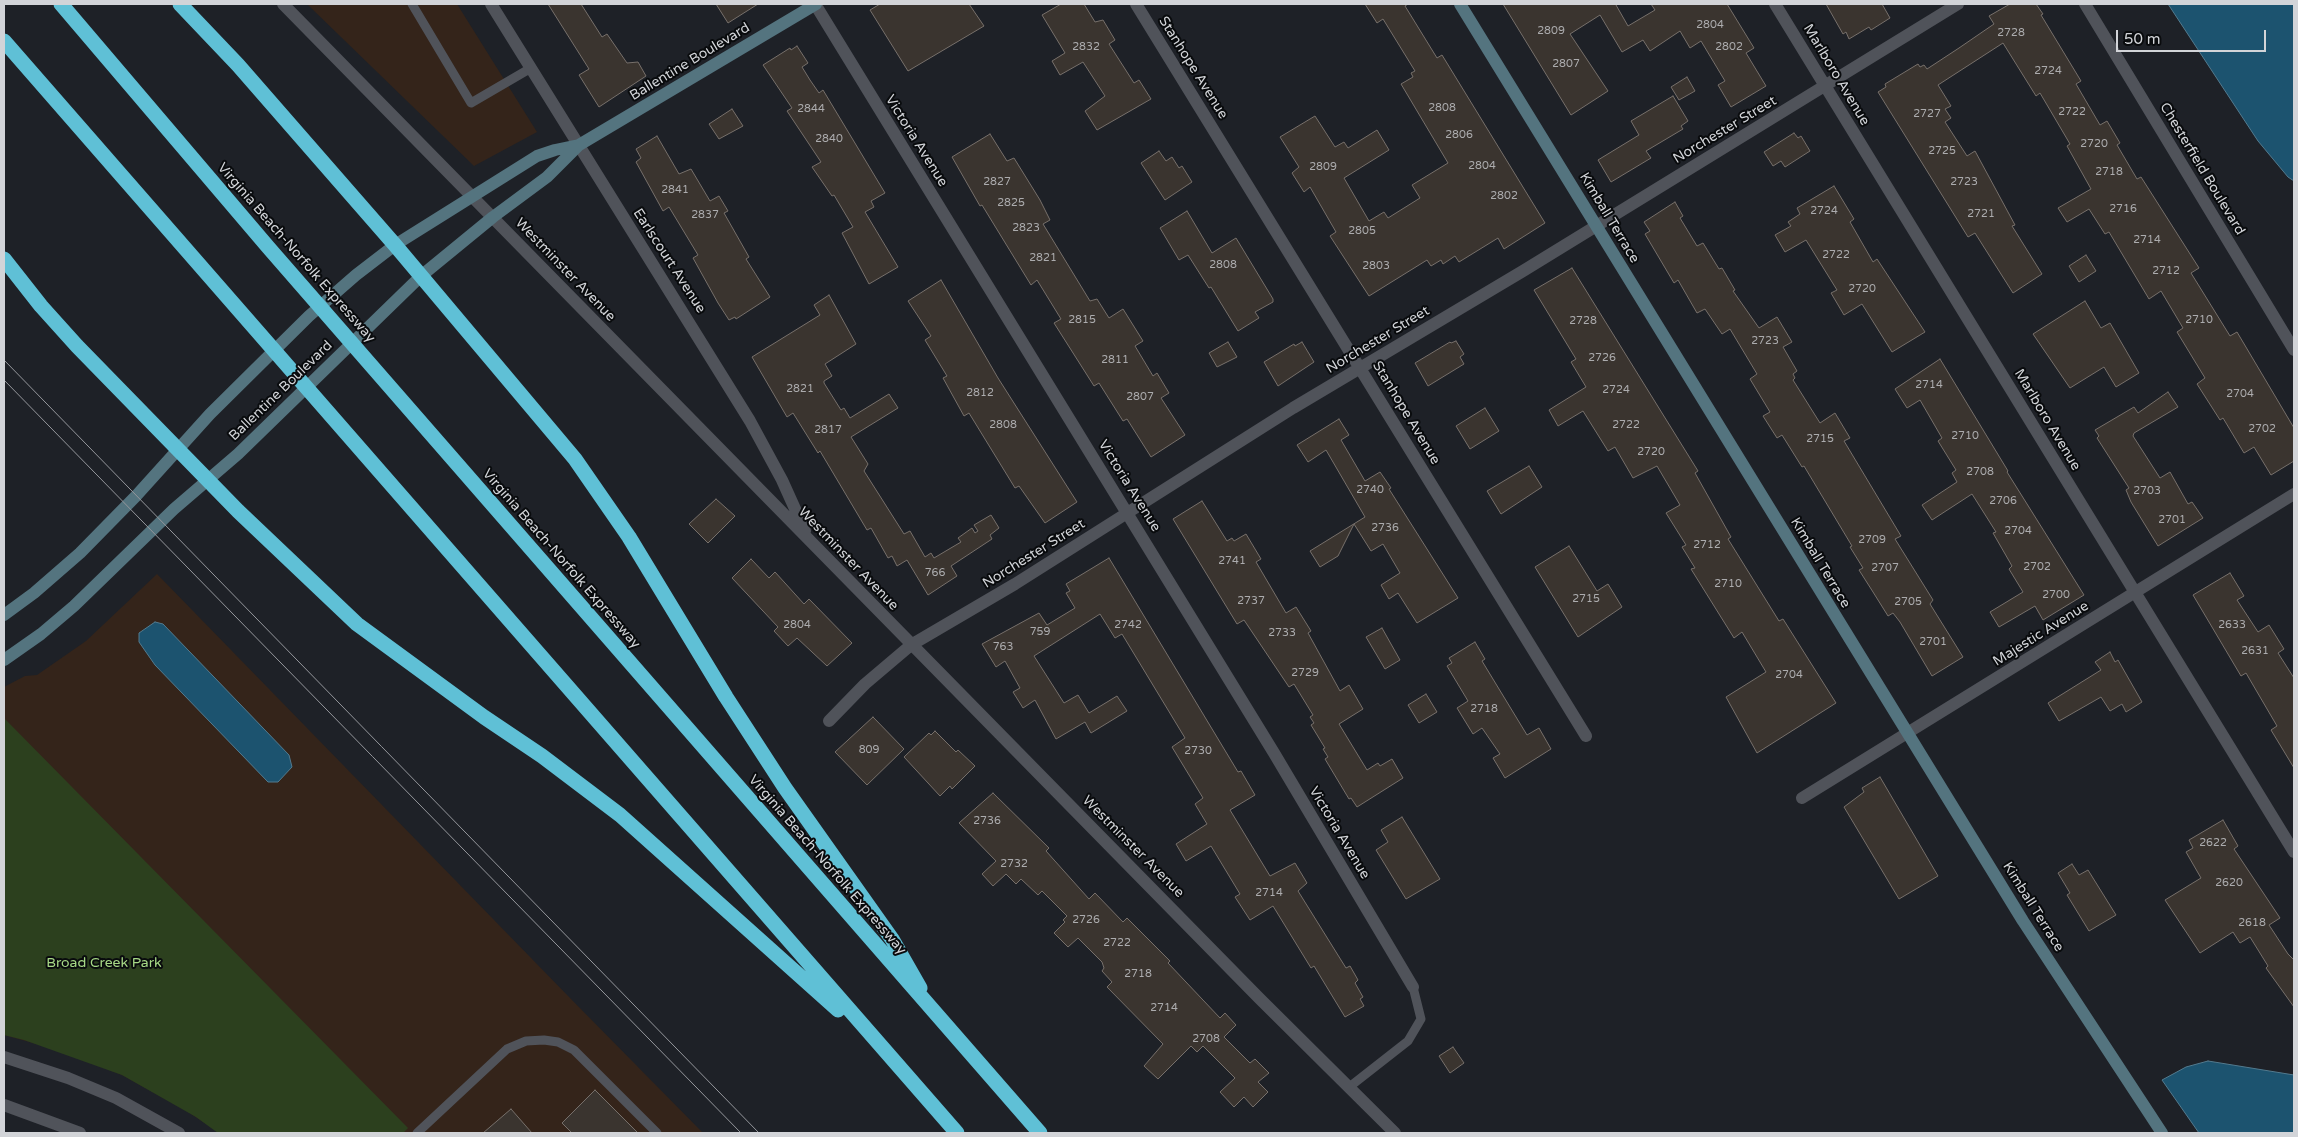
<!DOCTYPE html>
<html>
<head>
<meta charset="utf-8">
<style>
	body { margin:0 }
	#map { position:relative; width:2298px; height:1137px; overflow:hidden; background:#1e2127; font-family:"Varela Round",sans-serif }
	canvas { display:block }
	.frame { position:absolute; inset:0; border:5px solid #d2d4d8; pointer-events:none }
	.scale { position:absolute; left:2116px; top:30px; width:150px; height:22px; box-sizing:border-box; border:2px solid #d2d4d8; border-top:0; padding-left:6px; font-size:15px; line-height:18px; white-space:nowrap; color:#d2d4d8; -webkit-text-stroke:4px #090b0d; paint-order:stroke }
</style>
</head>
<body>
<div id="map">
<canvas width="2298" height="1137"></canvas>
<div class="frame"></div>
<div class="scale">50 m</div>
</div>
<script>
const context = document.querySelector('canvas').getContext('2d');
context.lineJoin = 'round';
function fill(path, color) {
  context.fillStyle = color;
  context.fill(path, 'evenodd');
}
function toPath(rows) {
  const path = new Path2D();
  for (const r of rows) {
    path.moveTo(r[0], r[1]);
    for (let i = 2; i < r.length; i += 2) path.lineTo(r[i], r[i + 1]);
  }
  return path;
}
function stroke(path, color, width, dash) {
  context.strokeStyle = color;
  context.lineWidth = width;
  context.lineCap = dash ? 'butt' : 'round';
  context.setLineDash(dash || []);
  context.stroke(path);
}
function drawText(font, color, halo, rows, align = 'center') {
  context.font = font + ' "Varela Round",sans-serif';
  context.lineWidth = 4;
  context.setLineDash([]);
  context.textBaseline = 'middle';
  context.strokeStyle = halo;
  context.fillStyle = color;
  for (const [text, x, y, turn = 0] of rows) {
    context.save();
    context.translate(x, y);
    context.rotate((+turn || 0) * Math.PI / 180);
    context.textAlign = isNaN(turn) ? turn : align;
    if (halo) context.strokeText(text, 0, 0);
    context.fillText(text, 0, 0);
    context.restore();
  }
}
const education = toPath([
	[307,4,457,4,537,132,474,166],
	[157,574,570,998,703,1133,220,1133,185,1110,122,1075,55,1049,4,1035,4,687,25,676,37,675,86,641]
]);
const green = toPath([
	[4,718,408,1128,403,1133,218,1133,196,1117,122,1075,24,1040,4,1035]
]);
const water = toPath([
	[2168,4,2294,4,2294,181,2288,177,2258,141,2168,4],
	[155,622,163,624,289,755,292,767,278,782,268,782,155,665,139,642,139,633,155,622],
	[2208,1061,2294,1075,2294,1133,2199,1133,2162,1080,2186,1067,2208,1061]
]);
const building = toPath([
	[548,4,581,4,602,37,607,34,627,63,638,62,646,76,599,107,579,75,589,69,548,4],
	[716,4,758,4,728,23,716,4],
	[880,4,969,4,984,26,908,71,870,10,880,4],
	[1061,4,1084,4,1095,22,1103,20,1115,40,1109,44,1134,83,1139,80,1151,99,1097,130,1085,111,1105,96,1083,62,1060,75,1052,61,1065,53,1042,15,1061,4],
	[1365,4,1408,4,1405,6,1437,58,1442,55,1545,223,1504,249,1498,238,1459,262,1455,256,1443,264,1441,260,1431,266,1427,260,1369,296,1330,236,1336,232,1310,187,1304,192,1292,173,1299,167,1280,137,1315,116,1335,147,1344,142,1348,148,1377,130,1389,150,1344,178,1369,221,1384,212,1388,218,1420,198,1412,185,1448,163,1401,84,1413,77,1411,73,1415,71,1383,19,1377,23,1365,4],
	[1503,4,1619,4,1616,5,1628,26,1655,10,1651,4,1727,4,1754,48,1746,53,1766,86,1731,107,1718,85,1725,81,1701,41,1690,48,1680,31,1650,51,1643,40,1622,52,1600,15,1570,34,1608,91,1571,115,1503,4],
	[1826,4,1882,4,1890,18,1871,30,1869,27,1849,39,1846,32,1843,34,1826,4],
	[2010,4,2036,4,2043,14,2041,15,2081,81,2076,84,2100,125,2107,121,2120,143,2117,145,2137,179,2141,177,2199,268,2191,273,2230,336,2237,332,2294,428,2294,461,2271,475,2254,447,2244,453,2223,418,2220,420,2197,384,2205,378,2177,332,2183,328,2161,291,2149,299,2109,232,2105,234,2089,209,2067,222,2058,208,2091,189,2067,146,2070,144,2040,93,2036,96,2003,43,1938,85,1951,106,1945,109,1951,118,1945,122,1967,156,1975,151,2015,225,2012,226,2042,274,2013,293,1975,233,1968,237,1878,92,1886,87,1885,84,1918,64,1920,67,1924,65,1927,69,1959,48,1994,24,1989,16,2010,4],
	[797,46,808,63,802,67,810,80,819,93,823,90,885,193,871,201,874,207,865,212,898,267,869,284,842,233,853,227,834,195,832,196,812,167,821,162,787,111,792,108,763,65,790,48,791,50,797,46],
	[1687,77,1695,91,1679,100,1671,87,1687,77],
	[1673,96,1688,121,1681,126,1683,129,1646,151,1651,158,1611,182,1598,160,1639,135,1631,121,1673,96],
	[732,109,743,126,719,139,709,124,732,109],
	[1794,133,1798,138,1801,136,1810,151,1785,167,1781,161,1773,166,1764,152,1794,133],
	[990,134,1007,161,1014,158,1040,200,1050,220,1043,224,1090,301,1097,299,1109,318,1123,309,1143,341,1135,346,1153,376,1157,373,1169,393,1161,398,1185,435,1151,457,1127,419,1123,421,1099,383,1094,386,1054,323,1061,319,1037,280,1031,285,982,205,980,206,952,157,990,134],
	[657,136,679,174,691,169,710,201,719,196,728,211,724,213,749,257,746,259,770,297,736,319,735,317,729,320,718,303,693,258,698,255,669,207,663,211,636,162,641,158,636,149,657,136],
	[1159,151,1166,161,1172,157,1179,168,1182,166,1192,182,1165,200,1141,163,1159,151],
	[1834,186,1854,219,1850,222,1873,262,1877,259,1925,332,1892,352,1862,304,1844,315,1831,293,1837,290,1806,240,1785,252,1775,235,1791,226,1788,222,1800,214,1797,208,1834,186],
	[1675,202,1683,216,1680,218,1697,246,1703,243,1719,269,1722,268,1735,290,1733,291,1759,328,1777,317,1792,342,1783,347,1797,371,1793,374,1795,378,1793,380,1820,423,1835,413,1850,438,1844,441,1901,536,1895,539,1933,600,1930,604,1963,657,1932,676,1900,622,1893,613,1888,616,1873,592,1859,570,1863,568,1850,547,1852,546,1804,466,1802,467,1782,435,1777,438,1763,416,1770,412,1750,379,1757,374,1730,329,1722,334,1705,309,1697,313,1678,280,1674,283,1645,234,1650,231,1644,222,1675,202],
	[1187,211,1212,253,1236,238,1273,299,1273,302,1255,312,1259,318,1238,331,1211,287,1209,288,1188,255,1179,260,1160,228,1187,211],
	[2086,255,2096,271,2079,282,2069,266,2086,255],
	[1572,268,1698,471,1695,473,1731,537,1728,539,1779,621,1783,619,1836,703,1757,753,1726,697,1766,672,1742,632,1734,638,1691,569,1695,568,1682,547,1686,545,1666,513,1680,505,1657,466,1633,478,1615,447,1608,451,1583,411,1558,426,1549,410,1586,387,1571,362,1576,359,1534,290,1572,268],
	[941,280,998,378,1077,502,1045,523,1019,486,1015,488,969,413,964,416,943,378,947,376,925,340,931,336,908,301,941,280],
	[829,295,856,344,825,364,832,376,824,381,824,383,841,410,844,408,850,418,889,394,898,408,851,437,868,464,864,471,904,534,910,531,925,557,931,553,934,558,961,542,958,538,972,528,975,533,978,531,974,525,991,515,999,528,990,535,992,539,951,566,957,576,928,595,907,560,897,566,892,556,888,558,871,528,867,530,820,451,818,453,793,413,787,417,752,357,820,315,814,305,829,295],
	[2085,301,2101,328,2110,323,2139,373,2116,387,2104,367,2070,388,2033,334,2085,301],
	[1456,341,1464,354,1460,357,1464,364,1428,386,1415,363,1450,342,1451,343,1456,341],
	[1228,342,1237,357,1217,367,1209,353,1228,342],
	[1302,342,1314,362,1278,386,1264,362,1294,344,1295,346,1302,342],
	[1940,359,2008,471,2007,472,2084,595,2043,620,2035,606,1999,627,1990,612,2023,592,2009,569,2012,566,1993,533,1996,532,1972,494,1932,520,1922,505,1957,482,1952,473,1956,470,1938,441,1942,438,1920,400,1907,408,1895,389,1940,359],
	[2168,392,2178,407,2134,433,2133,436,2160,478,2170,472,2188,504,2192,502,2203,518,2158,546,2131,502,2126,490,2129,488,2097,438,2099,436,2095,430,2134,407,2138,413,2168,392],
	[1485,408,1499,431,1470,449,1456,426,1485,408],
	[1339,419,1349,435,1341,440,1365,481,1380,472,1391,488,1389,489,1458,598,1417,623,1398,593,1389,599,1381,585,1400,573,1383,544,1371,551,1354,524,1338,556,1320,567,1310,551,1365,517,1326,450,1308,462,1297,445,1339,419],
	[1529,466,1542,487,1501,514,1487,491,1529,466],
	[716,499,735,516,708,543,689,524,716,499],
	[1202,501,1227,541,1232,538,1234,541,1246,534,1261,559,1256,562,1286,613,1296,607,1311,631,1308,633,1340,691,1349,685,1363,709,1339,724,1367,770,1378,763,1380,766,1392,759,1403,778,1357,807,1351,798,1349,799,1325,759,1328,757,1323,749,1325,748,1311,725,1314,723,1310,717,1313,715,1294,684,1289,687,1244,620,1237,624,1173,519,1202,501],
	[1569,546,1597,591,1608,584,1622,607,1578,637,1535,567,1569,546],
	[1109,558,1238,772,1241,771,1255,795,1230,810,1270,876,1295,863,1307,883,1298,891,1346,968,1350,966,1358,980,1355,983,1363,997,1360,999,1364,1006,1345,1017,1314,966,1311,968,1273,906,1250,920,1235,897,1240,894,1211,846,1186,861,1176,844,1207,824,1195,804,1203,798,1172,747,1185,738,1122,634,1115,638,1100,614,1034,656,1064,703,1078,695,1089,713,1117,696,1127,711,1091,733,1085,722,1056,739,1035,700,1023,708,1013,692,1020,688,1005,661,996,667,982,644,1039,613,1047,625,1075,608,1066,593,1070,591,1066,584,1109,558],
	[751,559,769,578,775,572,804,604,809,599,852,643,827,666,797,638,788,646,774,631,778,627,732,578,751,559],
	[2230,573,2244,596,2237,600,2258,632,2269,625,2284,649,2278,653,2294,678,2294,768,2271,730,2277,726,2246,673,2241,676,2193,595,2230,573],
	[1382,628,1400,660,1385,669,1366,637,1382,628],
	[1475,642,1485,659,1482,661,1527,735,1539,728,1551,749,1505,778,1493,758,1500,754,1482,728,1473,734,1457,708,1468,701,1447,666,1452,663,1449,658,1475,642],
	[2110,652,2115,662,2118,660,2142,702,2126,712,2122,704,2110,711,2101,697,2059,721,2048,703,2101,670,2095,662,2110,652],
	[1426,694,1437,712,1419,723,1408,705,1426,694],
	[873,717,904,749,867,785,835,752,873,717],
	[935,731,956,752,958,750,975,766,952,789,950,786,940,796,904,757,929,733,931,735,935,731],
	[1880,777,1938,876,1899,899,1844,807,1864,792,1862,788,1880,777],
	[993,793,1049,848,1046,851,1089,899,1095,893,1123,922,1127,918,1170,961,1168,963,1220,1018,1225,1013,1236,1025,1224,1037,1250,1063,1255,1059,1269,1073,1258,1082,1268,1092,1253,1107,1244,1097,1234,1107,1220,1092,1235,1078,1203,1046,1197,1052,1191,1046,1158,1079,1144,1066,1163,1044,1107,987,1112,982,1102,971,1104,968,1102,962,1078,938,1068,947,1054,933,1065,922,1063,920,1067,916,1042,891,1038,895,1021,879,1016,884,1006,874,993,886,982,874,996,861,959,823,993,793],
	[1402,817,1440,879,1406,899,1376,850,1388,842,1381,830,1402,817],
	[2223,820,2238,846,2234,849,2280,918,2269,925,2288,954,2294,960,2294,1007,2266,968,2268,966,2250,937,2240,943,2233,932,2200,953,2165,900,2201,878,2186,852,2193,848,2189,840,2223,820],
	[2072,864,2079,875,2088,870,2116,915,2089,931,2067,895,2070,893,2058,873,2072,864],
	[1453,1047,1464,1063,1450,1073,1439,1056,1453,1047],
	[595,1090,638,1133,572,1133,562,1123,595,1090],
	[511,1109,532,1133,483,1133,511,1109]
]);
const lane = toPath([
	[412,4,471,103,531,68],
	[1348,1088,1408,1041,1421,1019,1413,987],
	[417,1133,507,1049,526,1041,544,1040,558,1042,574,1050,657,1133]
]);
const street = toPath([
	[283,4,1259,998,1395,1133],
	[491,4,750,421,782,480,805,531],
	[815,4,1274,753,1413,987],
	[1136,4,1586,736],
	[1775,4,2294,852],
	[2085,4,2294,350],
	[829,721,865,684,911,645,1015,584,1293,408,1523,271,1958,4],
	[1802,798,2294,494],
	[4,1057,68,1078,116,1098,179,1133],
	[4,1105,80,1133]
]);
const secondary = toPath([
	[1460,4,2023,921,2162,1133],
	[4,615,34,593,80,553,136,496,210,414,309,316,356,275,395,245,537,156,555,150,579,145],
	[4,660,41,634,74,606,174,509,238,454,421,276,493,217,547,177,579,145,816,4]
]);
const highway = toPath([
	[61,4,268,247,1040,1133],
	[180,4,238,65,395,245,575,459,629,537,726,697,785,788,892,939,920,988],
	[4,41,957,1133],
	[4,259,41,306,77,346,238,511,357,624,484,717,542,756,620,815,838,1010]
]);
const tram = toPath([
	[4,360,759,1133],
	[4,380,741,1133]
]);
const numberNames = [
	["2804",1710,25],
	["2809",1551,31],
	["2728",2011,33],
	["2832",1086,47],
	["2802",1729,47],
	["2807",1566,64],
	["2724",2048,71],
	["2808",1442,108],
	["2844",811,109],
	["2722",2072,112],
	["2727",1927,114],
	["2806",1459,135],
	["2840",829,139],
	["2720",2094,144],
	["2725",1942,151],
	["2804",1482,166],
	["2809",1323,167],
	["2718",2109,172],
	["2827",997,182],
	["2723",1964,182],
	["2841",675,190],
	["2802",1504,196],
	["2825",1011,203],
	["2716",2123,209],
	["2724",1824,211],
	["2721",1981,214],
	["2837",705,215],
	["2823",1026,228],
	["2805",1362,231],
	["2714",2147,240],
	["2722",1836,255],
	["2821",1043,258],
	["2808",1223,265],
	["2803",1376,266],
	["2712",2166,271],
	["2720",1862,289],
	["2815",1082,320],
	["2710",2199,320],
	["2728",1583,321],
	["2723",1765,341],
	["2726",1602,358],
	["2811",1115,360],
	["2714",1929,385],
	["2821",800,389],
	["2724",1616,390],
	["2812",980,393],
	["2704",2240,394],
	["2807",1140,397],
	["2808",1003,425],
	["2722",1626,425],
	["2702",2262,429],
	["2817",828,430],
	["2710",1965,436],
	["2715",1820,439],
	["2720",1651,452],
	["2708",1980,472],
	["2740",1370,490],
	["2703",2147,491],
	["2706",2003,501],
	["2701",2172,520],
	["2736",1385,528],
	["2704",2018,531],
	["2709",1872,540],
	["2712",1707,545],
	["2741",1232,561],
	["2702",2037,567],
	["2707",1885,568],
	["766",935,573],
	["2710",1728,584],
	["2700",2056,595],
	["2715",1586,599],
	["2737",1251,601],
	["2705",1908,602],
	["2804",797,625],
	["2742",1128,625],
	["2633",2232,625],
	["759",1040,632],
	["2733",1282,633],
	["2701",1933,642],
	["763",1003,647],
	["2631",2255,651],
	["2729",1305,673],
	["2704",1789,675],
	["2718",1484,709],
	["809",869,750],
	["2730",1198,751],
	["2736",987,821],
	["2622",2213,843],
	["2732",1014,864],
	["2620",2229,883],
	["2714",1269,893],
	["2726",1086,920],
	["2618",2252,923],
	["2722",1117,943],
	["2718",1138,974],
	["2714",1164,1008],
	["2708",1206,1039]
];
const streetNames = [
	["Ballentine Boulevard",690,62,-31],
	["Stanhope Avenue",1193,68,58],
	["Marlboro Avenue",1836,75,59],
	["Norchester Street",1725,130,-31],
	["Victoria Avenue",916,141,58],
	["Chesterfield Boulevard",2202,169,59],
	["Kimball Terrace",1609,218,59],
	["Virginia Beach-Norfolk Expressway",296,253,49],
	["Earlscourt Avenue",669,261,57],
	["Westminster Avenue",565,270,46],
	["Norchester Street",1378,340,-31],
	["Ballentine Boulevard",281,391,-44],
	["Stanhope Avenue",1406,413,59],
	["Marlboro Avenue",2047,420,59],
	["Victoria Avenue",1129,486,58],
	["Norchester Street",1034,554,-32],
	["Virginia Beach-Norfolk Expressway",561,559,49],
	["Westminster Avenue",848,559,46],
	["Kimball Terrace",1820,563,59],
	["Majestic Avenue",2041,634,-32],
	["Victoria Avenue",1339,833,59],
	["Westminster Avenue",1133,847,45],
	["Virginia Beach-Norfolk Expressway",827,865,49],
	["Kimball Terrace",2033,907,58]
];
const parkNames = [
	["Broad Creek Park",104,963]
];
fill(education, '#34241a');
fill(green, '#2c401e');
fill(water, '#1c536f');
stroke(water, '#537a8e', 1);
fill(building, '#3a342f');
stroke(building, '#77706b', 1);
stroke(lane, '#50535a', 9);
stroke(street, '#50535a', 12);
stroke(secondary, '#54747f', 12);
stroke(highway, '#5fc0d6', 15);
stroke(tram, '#95979c', 1);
drawText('11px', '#acacae', null, numberNames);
drawText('14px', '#d2d4d8', '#090b0d', streetNames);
drawText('14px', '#a7d986', '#090b0d', parkNames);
</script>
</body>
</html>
